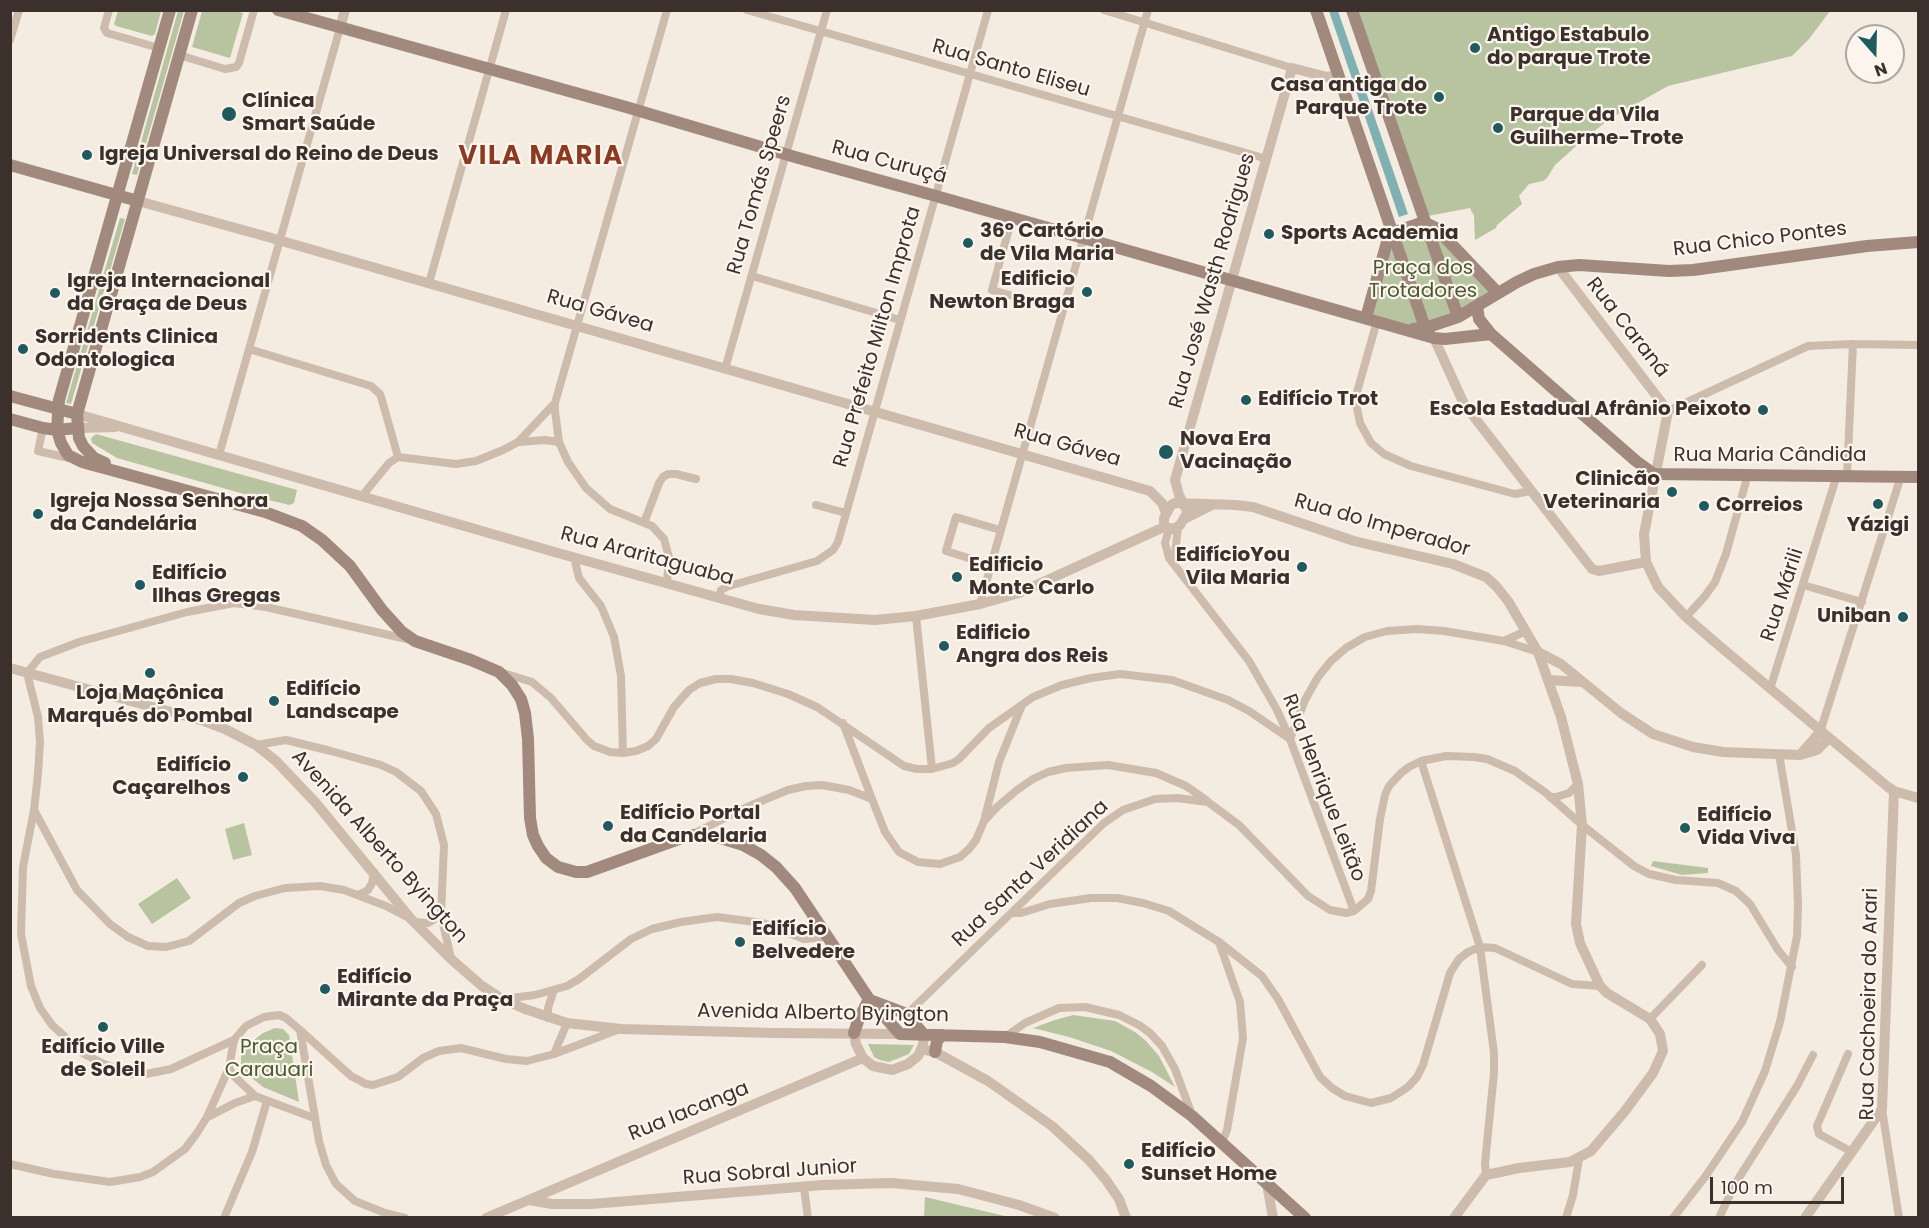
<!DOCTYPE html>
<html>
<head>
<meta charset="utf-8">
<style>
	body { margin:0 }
	#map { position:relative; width:1929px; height:1228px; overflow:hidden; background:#f4ebe1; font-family:Poppins,sans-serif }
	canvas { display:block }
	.frame { position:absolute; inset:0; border:12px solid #3b302b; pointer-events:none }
	.north { position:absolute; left:1845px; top:24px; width:60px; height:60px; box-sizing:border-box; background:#fbf5ee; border:2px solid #aea6a0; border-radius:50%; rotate:160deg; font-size:16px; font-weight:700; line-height:24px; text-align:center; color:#3b302b }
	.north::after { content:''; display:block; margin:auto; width:21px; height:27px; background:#1f5a5e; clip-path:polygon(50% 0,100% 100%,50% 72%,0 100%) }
	.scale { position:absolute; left:1710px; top:1177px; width:134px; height:27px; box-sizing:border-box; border:3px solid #3b302b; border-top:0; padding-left:8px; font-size:18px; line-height:21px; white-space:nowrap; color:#3b302b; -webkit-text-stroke:4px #fbf5ee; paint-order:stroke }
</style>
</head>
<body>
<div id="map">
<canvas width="1929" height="1228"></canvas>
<div class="frame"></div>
<div class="north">N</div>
<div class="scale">100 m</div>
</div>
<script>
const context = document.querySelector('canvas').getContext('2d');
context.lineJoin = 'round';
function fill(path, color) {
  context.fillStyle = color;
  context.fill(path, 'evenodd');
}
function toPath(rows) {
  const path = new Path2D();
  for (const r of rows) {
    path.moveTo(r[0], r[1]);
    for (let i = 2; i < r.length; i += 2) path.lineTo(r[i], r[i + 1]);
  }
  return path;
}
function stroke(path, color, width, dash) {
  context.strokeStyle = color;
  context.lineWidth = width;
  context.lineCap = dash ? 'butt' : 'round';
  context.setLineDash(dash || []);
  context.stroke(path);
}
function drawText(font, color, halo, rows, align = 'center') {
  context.font = font + ' Poppins,sans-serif';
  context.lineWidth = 4.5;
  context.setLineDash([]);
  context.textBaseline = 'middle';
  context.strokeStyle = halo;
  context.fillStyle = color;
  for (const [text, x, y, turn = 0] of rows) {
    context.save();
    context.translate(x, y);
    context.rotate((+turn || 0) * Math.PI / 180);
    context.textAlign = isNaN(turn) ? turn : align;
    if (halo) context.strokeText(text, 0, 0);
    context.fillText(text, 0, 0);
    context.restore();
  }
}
const green = toPath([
	[118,11,161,11,155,34,152,36,116,26,114,24],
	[178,11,184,11,137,175,132,174],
	[202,11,236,11,243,13,230,58,192,47],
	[1358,11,1830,11,1809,39,1792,56,1668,86,1611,118,1584,139,1555,165,1547,178,1543,181,1529,184,1519,196,1522,204,1497,225,1496,228,1475,240,1474,216,1470,208,1428,216],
	[120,218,125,219,71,404,66,403],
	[1422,226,1431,230,1492,292,1439,320,1408,326,1371,315,1392,241,1398,234],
	[96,434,297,490,294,503,290,505,251,496,117,458,92,443,91,438],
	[244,823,252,855,233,860,225,829],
	[1653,861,1708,868,1708,873,1682,875,1651,866],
	[177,878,191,898,152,924,138,904],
	[1073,1015,1115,1021,1135,1032,1146,1041,1159,1056,1175,1087,1152,1072,1111,1051,1069,1037,1033,1028,1055,1020],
	[275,1028,283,1029,289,1035,299,1102,263,1087,247,1074,241,1064,241,1056,254,1040,263,1033],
	[868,1044,914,1045,909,1054,889,1062,880,1060,874,1057],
	[925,1197,1009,1217,924,1217]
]);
const water = toPath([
	[1329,11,1338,11,1408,214,1399,217]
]);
const minor = toPath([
	[109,10,104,28,107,33,159,48],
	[667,10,555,403,555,411,559,442,568,462,586,488,610,509,652,526,664,539,669,557,667,582],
	[747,10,1267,159],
	[1104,10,1292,68],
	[10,40,19,10],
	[179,55,225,69,236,67,239,63,254,10],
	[1012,218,992,290,1063,310],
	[752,276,900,320],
	[429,283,506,10],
	[1377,321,1357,392,1357,408,1360,423,1371,443,1384,454,1411,466,1515,494,1530,491],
	[249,349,371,386,380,394,382,400,398,457],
	[725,369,827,10],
	[1668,411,1808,346,1853,344,1918,345],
	[43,428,38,451,73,459],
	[519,442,545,440,559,442],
	[219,455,340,28],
	[1847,476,1853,344],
	[362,496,389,463,398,457,456,464,476,461,503,450,518,442,555,403],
	[816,505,846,513],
	[644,523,659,483,663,477,668,474,676,474,696,479],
	[1169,529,1165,543,1169,558,1249,661,1277,710,1290,739,1354,911],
	[574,557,579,578,601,606,614,637,621,676,623,753],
	[1174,563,1178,527],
	[991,565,946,551,956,517,1000,530],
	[1803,585,1862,602],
	[719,596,721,590,729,586,817,561,833,550,838,542,988,10],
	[980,604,1148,10],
	[916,616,932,769],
	[1686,617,1705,596,1715,582,1726,554,1748,474],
	[1504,641,1526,631],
	[500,672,532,682,551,698,587,740,594,746,610,752,623,753,636,751,648,746,656,739,674,707,689,690,700,683,716,679,731,679,753,683,788,694,817,707,904,766,917,769,932,769,953,763,959,759,989,728,1033,697,1062,685,1091,678,1120,674,1172,680,1228,700,1249,711,1290,739,1305,700,1318,677,1331,661,1346,648,1365,637,1387,631,1417,629,1444,631,1504,641,1538,652],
	[1770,689,1837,475],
	[843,723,872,799],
	[1820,732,1901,476],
	[256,745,286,740,331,751,381,765,396,772,421,791,436,814,444,845,441,915,451,958],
	[1421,761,1480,947,1494,1053,1494,1073,1485,1163,1486,1175],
	[1550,797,1556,797,1569,793,1578,784],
	[34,810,77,890,110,924,128,937,148,946,166,947,189,941,239,903,255,896,285,888,320,886,344,890,386,906,407,917],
	[984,821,999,762,1022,705],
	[693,834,747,807,788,790,806,786,822,785,849,790,872,799,885,832,899,852,918,862,940,864,960,857,969,849,976,840,984,821,997,807,1017,790,1033,779,1048,772,1066,768,1108,765,1156,773,1186,786,1206,800],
	[358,895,368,890,372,883,374,872],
	[1012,913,1021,913,1050,904,1091,898,1117,898,1143,903,1169,911,1219,942,1262,976,1278,999,1320,1077,1332,1088,1345,1096,1371,1103,1391,1098,1408,1087,1417,1077,1423,1065,1450,973,1459,959,1468,952,1480,947,1495,948,1572,984,1600,986],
	[415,922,428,923,441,915],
	[1219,942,1240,1002,1243,1038,1227,1130,1222,1142],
	[503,999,535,995,567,986,579,979,631,939,652,929,681,922,717,917,763,923,804,939,827,937],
	[907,1014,1104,823,1123,810,1155,799,1177,798,1208,802,1239,825,1308,896,1330,910,1346,913,1354,911,1368,899,1371,891,1380,819,1385,795,1389,786,1401,773,1409,767,1421,761,1446,756,1474,757,1487,759,1515,771,1546,793,1582,825,1634,866,1649,874,1676,880,1718,883,1736,891,1750,904,1778,950,1792,967],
	[548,1018,548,1008,554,990],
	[1650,1019,1702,965],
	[300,1030,351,1076,366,1084,373,1085,398,1077,423,1058,439,1051,461,1048,506,1059,527,1061,554,1054,620,1029],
	[1005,1037,1025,1023,1059,1008,1085,1007,1119,1015,1139,1025,1150,1033,1162,1046,1175,1069,1192,1115],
	[234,1040,171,1069,146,1074,131,1074,104,1064,84,1054,52,1025,40,1008,31,986,21,934,23,867,34,810,38,774,40,742,38,717,27,673,40,657,79,642,187,612,234,603,266,607,411,640],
	[554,1054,567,1023],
	[1848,1054,1817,1126,1819,1134,1852,1152],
	[1882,1109,1899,1218],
	[208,1117,235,1103,255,1096],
	[314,1118,255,1096,233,1075,229,1068,234,1040,246,1026,264,1017,279,1015,286,1018,300,1030,319,1141,326,1165,336,1184,355,1201,385,1213,405,1218],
	[10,1164,54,1174,110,1182,140,1177,153,1172,185,1149,197,1133,207,1117,229,1068],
	[804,1188,808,1218],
	[224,1218,252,1152,267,1101],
	[1566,1218,1573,1195,1579,1159],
	[1673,1218,1705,1177,1742,1122,1765,1071,1780,1022,1797,936,1798,904,1796,855,1779,754],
	[1719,1218,1735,1184,1797,1086,1813,1055]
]);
const tertiary = toPath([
	[340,28,345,10],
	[138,201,268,237,1150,491,1162,503,1166,513],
	[1558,267,1668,411,1644,534,1646,562,1658,587,1686,617,1716,643,1888,787,1894,791,1918,798],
	[1434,338,1464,404,1592,569,1599,571,1646,562],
	[77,414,558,553,759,609,794,615,875,620,916,616,980,604,1019,593,1164,527],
	[77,428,115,427],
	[1184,519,1212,505],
	[1164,527,1164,518,1171,505,1175,503,1235,505,1253,507,1354,541,1453,564,1486,577,1496,586,1508,601,1538,652,1561,717,1578,784,1582,825,1576,924,1580,943,1600,986,1607,993,1650,1019,1660,1034,1663,1051,1653,1073,1625,1111,1591,1151,1570,1162,1519,1168,1486,1175,1454,1218],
	[1164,527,1174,529,1180,525,1186,515,1187,511,1179,495,1175,480,1292,68,1327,77,1338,75],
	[1538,652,1561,664,1621,713,1653,734,1693,747,1723,752,1800,755,1817,750,1829,738],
	[10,668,204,721,225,729,256,745,276,761,315,802,411,919,451,959,482,986,502,999,525,1009,567,1023,621,1029,774,1033,900,1034],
	[1548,680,1582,682],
	[1800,755,1820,732],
	[854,1033,856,1044,863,1058,873,1066,892,1070,908,1064,918,1056,923,1045,924,1035],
	[921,1049,935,1052,988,1081,1052,1126,1089,1160,1106,1180,1119,1199,1126,1218],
	[1267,1184,1273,1218],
	[529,1200,552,1204,591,1204,823,1185,891,1183,958,1189,1019,1205,1055,1218],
	[486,1218,863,1058],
	[1805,1218,1882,1109,1894,791]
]);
const secondary = toPath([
	[170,10,59,400,57,430,61,443,68,455,82,462,265,512,302,526,322,540,350,566,382,610,402,632,415,641,471,660,499,672,512,685,521,699,525,713,528,739,530,818,533,835,538,846,546,858,558,867,576,872,587,872,690,835,714,836,743,845,761,855,776,867,795,888,869,999,900,1034,1005,1037,1040,1042,1110,1062,1151,1086,1192,1116,1305,1218],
	[278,10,626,107,795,157,936,196,1434,338,1445,339,1491,334],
	[1316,10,1420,313,1425,328,1429,333],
	[1352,10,1458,317],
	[10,165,138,201],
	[1477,306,1479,319,1491,334,1636,461,1654,474,1918,477],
	[1366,318,1387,242,1392,233,1424,222,1436,228,1497,292],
	[1413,329,1425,328,1458,317,1517,282,1534,274,1558,267,1579,265,1669,271,1693,270,1867,246,1918,242],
	[10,396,77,414],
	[10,419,43,428,57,430,77,428],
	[105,463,94,458,83,446,79,438,77,414,192,10],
	[870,1000,907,1014,924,1035],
	[854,1033,858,1021,869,999],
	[935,1052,937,1041,942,1035]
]);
const markers = [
	[1475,48,6,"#1f5a5e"],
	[1439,97,6,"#1f5a5e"],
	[229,114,8,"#1f5a5e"],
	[1498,128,6,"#1f5a5e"],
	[87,155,6,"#1f5a5e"],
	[1269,234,6,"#1f5a5e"],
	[968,243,6,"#1f5a5e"],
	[1087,292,6,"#1f5a5e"],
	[55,293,6,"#1f5a5e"],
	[23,349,6,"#1f5a5e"],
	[1246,400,6,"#1f5a5e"],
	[1763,410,6,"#1f5a5e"],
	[1166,452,8,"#1f5a5e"],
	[1672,492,6,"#1f5a5e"],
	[1878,504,6,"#1f5a5e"],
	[1704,506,6,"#1f5a5e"],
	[38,514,6,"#1f5a5e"],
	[1302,567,6,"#1f5a5e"],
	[957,577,6,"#1f5a5e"],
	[140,585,6,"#1f5a5e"],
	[1903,617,6,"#1f5a5e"],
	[944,646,6,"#1f5a5e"],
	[150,673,6,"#1f5a5e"],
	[274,701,6,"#1f5a5e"],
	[243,777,6,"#1f5a5e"],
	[608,826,6,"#1f5a5e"],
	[1685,828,6,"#1f5a5e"],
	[740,942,6,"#1f5a5e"],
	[325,989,6,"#1f5a5e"],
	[103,1027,6,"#1f5a5e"],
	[1129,1164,6,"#1f5a5e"]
];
const poiNames = [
	["Antigo Estabulo",1487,36],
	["do parque Trote",1487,59],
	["Casa antiga do",1427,86,"right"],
	["Parque Trote",1427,109,"right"],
	["Clínica",242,102],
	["Smart Saúde",242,125],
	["Parque da Vila",1510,116],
	["Guilherme-Trote",1510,139],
	["Igreja Universal do Reino de Deus",99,155],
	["36º Cartório",980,232],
	["de Vila Maria",980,255],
	["Sports Academia",1281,234],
	["Edificio",1075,280,"right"],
	["Newton Braga",1075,303,"right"],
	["Igreja Internacional",67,282],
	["da Graça de Deus",67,305],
	["Sorridents Clinica",35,338],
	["Odontologica",35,361],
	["Edifício Trot",1258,400],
	["Escola Estadual Afrânio Peixoto",1751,410,"right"],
	["Nova Era",1180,440],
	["Vacinação",1180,463],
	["Clinicão",1660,480,"right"],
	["Veterinaria",1660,503,"right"],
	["Igreja Nossa Senhora",50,502],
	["da Candelária",50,525],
	["Correios",1716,506],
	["Yázigi",1878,526,"center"],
	["EdifícioYou",1290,556,"right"],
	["Vila Maria",1290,579,"right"],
	["Edificio",969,566],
	["Monte Carlo",969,589],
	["Edifício",152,574],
	["Ilhas Gregas",152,597],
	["Uniban",1891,617,"right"],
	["Edificio",956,634],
	["Angra dos Reis",956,657],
	["Edifício",286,690],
	["Landscape",286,713],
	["Loja Maçônica",150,694,"center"],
	["Marqués do Pombal",150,717,"center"],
	["Edifício",231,766,"right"],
	["Caçarelhos",231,789,"right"],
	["Edifício Portal",620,814],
	["da Candelaria",620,837],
	["Edifício",1697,816],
	["Vida Viva",1697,839],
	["Edifício",752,930],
	["Belvedere",752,953],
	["Edifício",337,978],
	["Mirante da Praça",337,1001],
	["Edifício Ville",103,1048,"center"],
	["de Soleil",103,1071,"center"],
	["Edifício",1141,1152],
	["Sunset Home",1141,1175]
];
const streetNames = [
	["Rua Santo Eliseu",1011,69,16],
	["Rua Curuçá",889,163,15],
	["Rua Tomás Speers",760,185,-74],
	["Rua Chico Pontes",1760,240,-7],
	["Rua José Wasth Rodrigues",1213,281,-74],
	["Rua Gávea",600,312,16],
	["Rua Caraná",1627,328,52],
	["Rua Prefeito Milton Improta",878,337,-74],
	["Rua Gávea",1067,446,16],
	["Rua Maria Cândida",1770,456],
	["Rua do Imperador",1382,526,16],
	["Rua Araritaguaba",647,557,15],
	["Rua Márili",1783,595,-72],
	["Rua Henrique Leitão",1323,788,69],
	["Avenida Alberto Byington",379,847,48],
	["Rua Santa Veridiana",1031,874,-43],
	["Rua Cachoeira do Arari",1870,1004,-89],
	["Avenida Alberto Byington",823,1014,1],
	["Rua Iacanga",689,1112,-22],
	["Rua Sobral Junior",770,1173,-4]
];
const parkNames = [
	["Praça dos",1423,269],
	["Trotadores",1423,292],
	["Praça",269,1048],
	["Carauari",269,1071]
];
const districtNames = [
	["VILA MARIA",541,157]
];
fill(green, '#b8c4a0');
fill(water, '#7fb0b2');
stroke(minor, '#cdbbac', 8);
stroke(tertiary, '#cdbbac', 10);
stroke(secondary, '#a18a7d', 12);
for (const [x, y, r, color] of markers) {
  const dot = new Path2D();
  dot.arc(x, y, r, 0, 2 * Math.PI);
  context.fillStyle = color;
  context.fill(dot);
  stroke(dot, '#fbf5ee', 2);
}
drawText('bold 20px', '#3b302b', '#fbf5ee', poiNames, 'left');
drawText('20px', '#3b302b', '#fbf5ee', streetNames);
drawText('20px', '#4a5a2e', '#fbf5ee', parkNames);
context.letterSpacing = '1.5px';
drawText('bold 26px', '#8c3b22', '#fbf5ee', districtNames);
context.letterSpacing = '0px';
</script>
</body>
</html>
